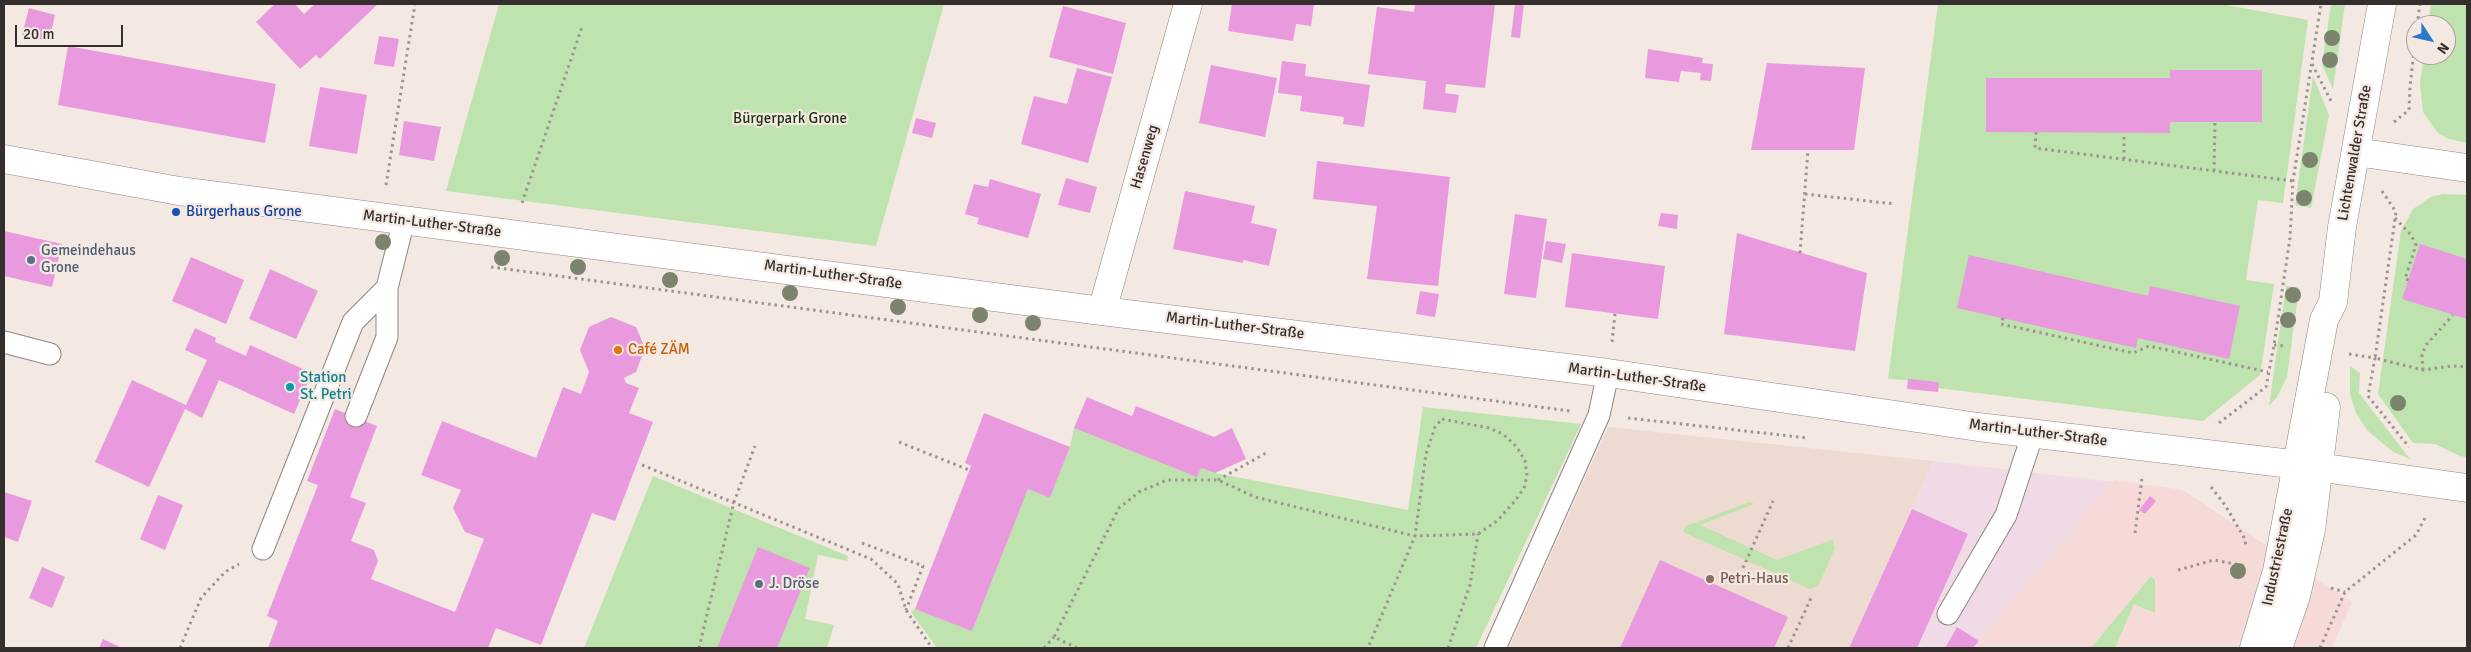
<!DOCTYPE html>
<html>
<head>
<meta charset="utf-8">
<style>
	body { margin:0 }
	#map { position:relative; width:2471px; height:652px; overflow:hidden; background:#f4e8e2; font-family:Signika,sans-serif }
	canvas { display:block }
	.frame { position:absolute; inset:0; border:5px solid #342f2d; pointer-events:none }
	.north { position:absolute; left:2406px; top:15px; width:50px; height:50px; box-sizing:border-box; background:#f4e8e2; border:1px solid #a79e9a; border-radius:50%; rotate:125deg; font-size:14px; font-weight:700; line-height:20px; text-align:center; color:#342f2d }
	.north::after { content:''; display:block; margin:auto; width:18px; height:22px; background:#2b7ac9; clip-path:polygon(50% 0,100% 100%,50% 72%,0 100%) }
	.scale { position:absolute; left:15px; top:25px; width:108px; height:22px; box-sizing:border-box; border:2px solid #342f2d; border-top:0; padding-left:6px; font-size:15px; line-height:18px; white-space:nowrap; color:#342f2d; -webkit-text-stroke:4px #f4e8e2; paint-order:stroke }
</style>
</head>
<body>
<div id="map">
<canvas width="2471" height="652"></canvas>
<div class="frame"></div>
<div class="north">N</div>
<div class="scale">20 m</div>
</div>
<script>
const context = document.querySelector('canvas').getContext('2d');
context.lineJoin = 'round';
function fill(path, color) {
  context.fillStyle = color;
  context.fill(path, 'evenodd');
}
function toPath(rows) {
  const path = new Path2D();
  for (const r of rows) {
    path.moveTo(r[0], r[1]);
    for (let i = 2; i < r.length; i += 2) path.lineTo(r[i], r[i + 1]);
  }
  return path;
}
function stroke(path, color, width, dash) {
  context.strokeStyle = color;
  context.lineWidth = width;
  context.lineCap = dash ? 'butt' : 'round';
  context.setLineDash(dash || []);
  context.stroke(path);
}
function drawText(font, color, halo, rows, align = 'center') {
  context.font = font + ' Signika,sans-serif';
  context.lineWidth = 4.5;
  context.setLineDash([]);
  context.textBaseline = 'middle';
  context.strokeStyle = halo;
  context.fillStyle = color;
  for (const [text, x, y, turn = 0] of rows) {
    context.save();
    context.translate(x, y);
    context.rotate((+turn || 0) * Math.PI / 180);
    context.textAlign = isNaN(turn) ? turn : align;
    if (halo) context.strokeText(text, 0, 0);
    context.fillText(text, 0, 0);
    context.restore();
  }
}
const commercial = toPath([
	[1933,461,2183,490,2215,648,1849,648]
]);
const industrial = toPath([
	[2114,480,2183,490,2352,602,2332,648,1973,648]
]);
const built = toPath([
	[1608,427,1933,461,1849,648,1509,648]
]);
const green = toPath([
	[499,4,944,4,876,246,446,191],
	[1938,4,2221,4,2308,20,2283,203,2258,200,2246,280,2274,284,2260,375,2203,421,1938,388,1939,382,1888,379],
	[2331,4,2345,4,2333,89,2322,65],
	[2431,4,2467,4,2467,143,2449,139,2438,133,2423,112,2420,84,2424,55,2446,55,2446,25,2428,25],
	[2313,76,2329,115,2311,208,2295,205],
	[2443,194,2467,195,2467,457,2460,456,2435,444,2413,443,2378,394,2401,231,2413,209,2431,197],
	[2286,286,2299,288,2287,377,2277,397,2269,406],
	[2350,366,2360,373,2359,393,2410,459,2393,452,2367,430,2356,413,2350,394],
	[1423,407,1581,424,1476,648,937,648,911,612,915,609,972,630,1028,489,1050,498,1070,447,1074,428,1197,476,1201,468,1215,473,1408,510],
	[653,476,848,556,847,561,818,555,805,619,834,625,827,648,584,648],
	[1750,502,1754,504,1700,525,1777,560,1832,540,1835,548,1818,586,1810,589,1683,532,1686,526],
	[2151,576,2155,580,2155,613,2134,604,2115,648,2091,648]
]);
const building = toPath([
	[275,4,295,4,304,14,315,4,378,4,320,59,316,55,300,69,256,22],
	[1232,4,1314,4,1311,26,1296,24,1293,41,1228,31],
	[1415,4,1495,4,1485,88,1446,84,1445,93,1459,95,1456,113,1423,109,1426,81,1368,74,1377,7,1414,12],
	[1515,4,1524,4,1520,38,1511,37],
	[1063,6,1126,23,1113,74,1049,57],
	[29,8,55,15,49,41,22,35],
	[379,36,399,39,394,67,374,64],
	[68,46,276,84,265,143,58,105],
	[1648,49,1703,58,1702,63,1713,64,1711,81,1700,80,1701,73,1681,71,1679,82,1645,78],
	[1282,61,1306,64,1305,76,1370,85,1364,127,1343,124,1344,117,1300,111,1302,96,1278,93],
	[1767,63,1865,68,1854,150,1751,150],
	[1211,65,1277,78,1265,137,1199,123],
	[1077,68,1112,77,1088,163,1021,144,1034,96,1067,104],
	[2170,70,2262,70,2262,122,2170,122,2170,133,1986,132,1986,78,2170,78],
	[320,87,367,95,357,154,309,146],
	[916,118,936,123,932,138,912,133],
	[404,121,441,127,434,161,399,155],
	[1317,161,1450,177,1438,286,1367,279,1377,206,1313,199],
	[1066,178,1097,187,1090,213,1058,205],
	[990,179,1041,194,1028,238,977,224,979,218,965,214,974,184,988,187],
	[1185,191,1255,206,1251,223,1277,229,1269,266,1243,260,1243,263,1173,249],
	[1661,213,1678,215,1677,229,1658,226],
	[1515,214,1547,219,1536,298,1504,294],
	[4,231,62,244,52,287,4,276],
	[1737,233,1867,273,1855,351,1724,334],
	[1546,241,1566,244,1562,263,1543,259],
	[2420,244,2467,259,2467,319,2402,299],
	[1572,253,1665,266,1658,319,1565,307],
	[1969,255,2148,296,2150,286,2240,306,2229,359,2138,338,2136,348,1957,308],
	[191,257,244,280,226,324,172,301],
	[270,269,318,291,296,339,249,319],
	[1420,291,1439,294,1435,317,1416,314],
	[611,317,636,327,645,348,636,372,624,378,626,383,639,388,629,413,653,422,615,521,592,513,541,645,496,628,488,648,268,648,278,621,267,616,318,485,307,481,335,409,377,426,350,497,366,503,351,541,374,550,378,561,371,579,455,612,484,539,465,532,453,508,461,490,421,475,442,421,536,458,563,387,581,394,589,372,580,350,589,327],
	[195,328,216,338,215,342,246,356,250,345,312,373,294,414,219,380,202,418,185,409,149,487,95,462,132,380,186,405,207,360,185,350],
	[1908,379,1939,382,1938,392,1907,389],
	[1087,397,1132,416,1136,406,1214,437,1232,428,1246,459,1215,473,1201,468,1197,477,1074,428],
	[984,413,1070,447,1050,498,1028,489,972,631,915,609,971,466,965,463],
	[4,492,32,501,18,542,4,537],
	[158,495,183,505,165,550,140,539],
	[2150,496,2156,501,2145,514,2139,510],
	[1912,509,1968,534,1917,648,1849,648],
	[758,547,810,568,777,648,717,648],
	[1660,560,1788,617,1774,648,1620,648],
	[42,567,65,577,52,608,29,598],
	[1957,627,1979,641,1973,648,1945,648],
	[103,639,122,648,99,648]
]);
const path = toPath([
	[2417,25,2420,4],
	[2312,64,2331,101],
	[2394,122,2409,110,2410,86,2416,34],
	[2036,132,2035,148,2293,181],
	[2124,159,2124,133],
	[2214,171,2215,122],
	[386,185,415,4],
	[2382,191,2396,212,2375,358,2423,370,2451,366,2467,367],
	[1805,194,1895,204],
	[522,203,582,27],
	[2395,218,2411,235,2416,245,2405,279,2409,280],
	[1800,253,1808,150],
	[491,267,1570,411],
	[2003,318,2001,324,2133,353,2149,346,2268,372],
	[1612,342,1615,314],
	[2274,345,2286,346],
	[2349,354,2375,358,2368,396,2409,447],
	[2423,370,2422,355,2426,345,2453,315],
	[1628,418,1808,438],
	[1442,419,1489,428,1503,434,1517,447,1525,461,1527,476,1524,488,1515,501,1497,521,1478,534,1415,536,1426,454,1435,427,1442,419],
	[2219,423,2266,387,2274,345,2290,238,2293,181,2321,4],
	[899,442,969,470],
	[642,465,871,559,898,584,906,610,932,648],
	[1218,480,1266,453],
	[2211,487,2225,505,2245,539,2246,548],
	[2135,533,2142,478],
	[862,543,923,566,906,610],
	[1743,568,1773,501],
	[2178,570,2214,560,2245,566],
	[2331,588,2345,592],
	[180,648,201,598,225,572,239,564],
	[699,648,734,502,755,446],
	[1044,648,1054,637],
	[1077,648,1054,637,1119,508,1139,492,1167,480,1218,480,1255,497,1415,536,1368,648],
	[1448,648,1470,585,1478,534],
	[1788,648,1811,598],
	[2320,648,2345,592,2416,535,2426,516]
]);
const lane = toPath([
	[4,342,50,354],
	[356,416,387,337,387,288,404,220],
	[263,549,353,322,387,288],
	[1948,614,2006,515,2033,433],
	[1495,648,1599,415,1608,373]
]);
const street = toPath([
	[2356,152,2467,168],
	[4,159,179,191,1102,311,1608,373,1978,427,2317,467,2467,488],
	[1102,311,1188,4],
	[2254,648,2277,571,2324,320,2333,302,2342,227,2382,4],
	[2278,648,2296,596,2311,530,2326,407]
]);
const trees = [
	[2332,38],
	[2330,60],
	[2310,160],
	[2304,198],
	[383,242],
	[502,258],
	[578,267],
	[670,280],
	[790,293],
	[2293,295],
	[898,307],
	[980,315],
	[2288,320],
	[1033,323],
	[2398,403],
	[2238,571]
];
const markers = [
	[176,212,5,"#1a4fb4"],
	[31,260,5,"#5c6f8a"],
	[618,350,5,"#e8710a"],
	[290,387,5,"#0f9aa8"],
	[1710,579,5,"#8d6e63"],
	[759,584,5,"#5c6f8a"]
];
const parkNames = [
	["Bürgerpark Grone",790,119]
];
const streetNames = [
	["Lichtenwalder Straße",2355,153,-80],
	["Hasenweg",1145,157,-74],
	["Martin-Luther-Straße",432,224,7],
	["Martin-Luther-Straße",833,275,8],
	["Martin-Luther-Straße",1235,326,7],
	["Martin-Luther-Straße",1637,378,8],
	["Martin-Luther-Straße",2038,433,7],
	["Industriestraße",2278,557,-78]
];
const transitNames = [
	["Bürgerhaus Grone",186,212]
];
const serviceNames = [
	["Gemeindehaus",41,251],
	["Grone",41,268],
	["J. Dröse",769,584]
];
const foodNames = [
	["Café ZÄM",628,350]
];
const cultureNames = [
	["Station",300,378],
	["St. Petri",300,395]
];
const educationNames = [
	["Petri-Haus",1720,579]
];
fill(commercial, '#f0dae6');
fill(industrial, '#f5dad8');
fill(built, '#eddad0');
fill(green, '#bee3ae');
fill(building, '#e99ade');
stroke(lane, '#908580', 23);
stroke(street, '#908580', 29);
stroke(path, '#9d9490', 3, [2.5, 4]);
stroke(lane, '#fff', 21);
stroke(street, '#fff', 28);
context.fillStyle = '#7d846e';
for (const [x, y] of trees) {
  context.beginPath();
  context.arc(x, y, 8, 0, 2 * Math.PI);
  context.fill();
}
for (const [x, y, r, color] of markers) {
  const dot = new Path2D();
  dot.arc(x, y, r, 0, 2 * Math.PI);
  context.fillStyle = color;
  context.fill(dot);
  stroke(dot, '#f4e8e2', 2);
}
drawText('15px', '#1b3210', '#f4e8e2', parkNames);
drawText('15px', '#342f2d', '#f4e8e2', streetNames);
drawText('15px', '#164399', '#f4e8e2', transitNames, 'left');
drawText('15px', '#4e5e75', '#f4e8e2', serviceNames, 'left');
drawText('15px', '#c56008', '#f4e8e2', foodNames, 'left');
drawText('15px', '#0d838f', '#f4e8e2', cultureNames, 'left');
drawText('15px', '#785e54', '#f4e8e2', educationNames, 'left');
</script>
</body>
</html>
